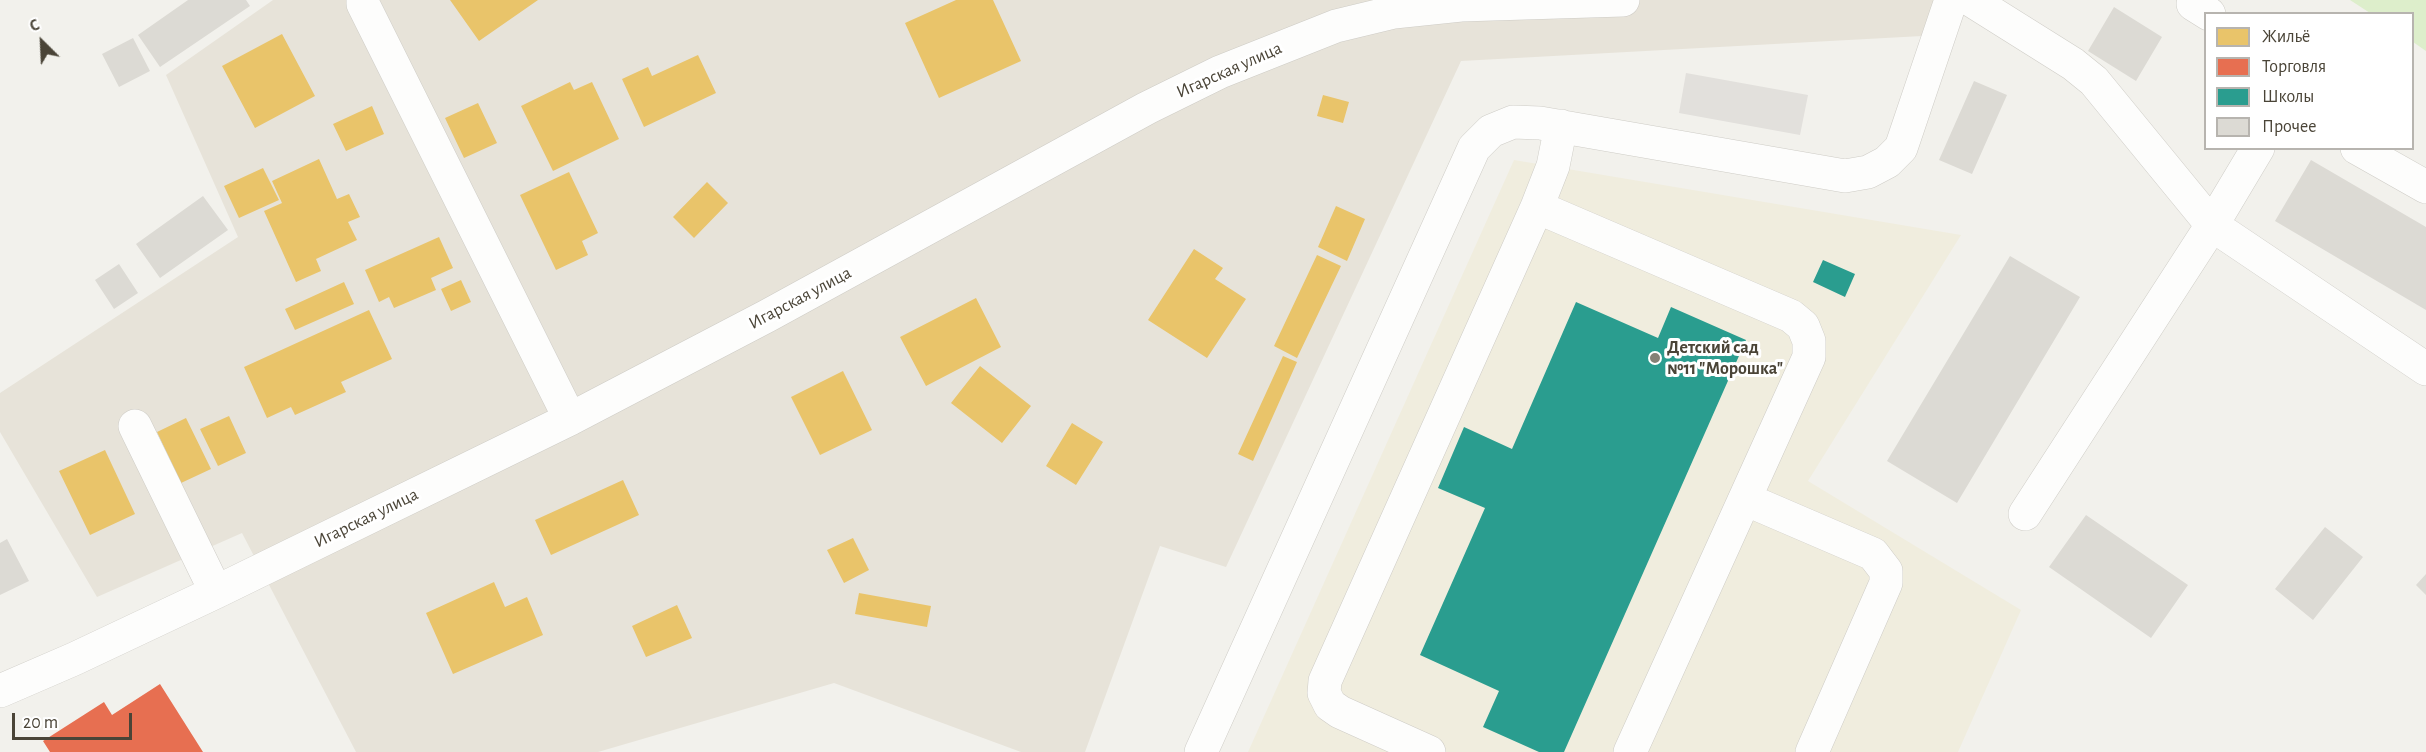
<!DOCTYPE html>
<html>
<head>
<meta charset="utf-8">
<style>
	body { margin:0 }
	#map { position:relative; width:2426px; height:752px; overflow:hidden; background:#f2f1ec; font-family:"Alegreya Sans",sans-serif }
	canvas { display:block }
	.legend { position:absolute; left:2204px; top:12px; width:210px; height:138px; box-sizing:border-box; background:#fff; border:2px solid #b7b4af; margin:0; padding:8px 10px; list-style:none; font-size:18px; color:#4a4437 }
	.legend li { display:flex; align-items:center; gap:12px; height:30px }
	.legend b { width:30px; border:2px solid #b7b4af }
	.north { position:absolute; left:12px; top:12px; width:60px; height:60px; -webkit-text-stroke:4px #fff; paint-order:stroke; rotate:336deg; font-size:16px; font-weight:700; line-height:24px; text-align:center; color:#4a4437 }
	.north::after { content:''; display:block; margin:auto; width:21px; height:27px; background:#4a4437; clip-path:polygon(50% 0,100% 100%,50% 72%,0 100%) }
	.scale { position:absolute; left:12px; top:713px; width:120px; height:27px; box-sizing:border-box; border:3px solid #4a4437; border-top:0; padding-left:8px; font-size:18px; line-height:21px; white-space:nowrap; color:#4a4437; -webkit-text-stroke:4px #fff; paint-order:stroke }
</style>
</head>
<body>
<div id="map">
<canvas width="2426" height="752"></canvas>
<ul class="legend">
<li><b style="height:16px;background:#e9c46a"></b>Жильё</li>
<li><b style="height:16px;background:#e76f51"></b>Торговля</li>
<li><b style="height:16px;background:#2a9d8f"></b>Школы</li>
<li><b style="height:16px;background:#dcdad4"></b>Прочее</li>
</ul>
<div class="north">С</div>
<div class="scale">20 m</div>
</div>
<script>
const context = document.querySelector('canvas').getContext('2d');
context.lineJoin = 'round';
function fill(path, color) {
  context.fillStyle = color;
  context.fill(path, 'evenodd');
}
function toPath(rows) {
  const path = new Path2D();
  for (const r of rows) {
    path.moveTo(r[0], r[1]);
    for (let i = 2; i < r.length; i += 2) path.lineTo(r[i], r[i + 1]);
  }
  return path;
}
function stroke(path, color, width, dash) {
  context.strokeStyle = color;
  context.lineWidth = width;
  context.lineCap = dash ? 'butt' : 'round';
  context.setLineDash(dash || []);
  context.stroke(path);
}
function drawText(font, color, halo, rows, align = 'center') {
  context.font = font + ' "Alegreya Sans",sans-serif';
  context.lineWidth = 6;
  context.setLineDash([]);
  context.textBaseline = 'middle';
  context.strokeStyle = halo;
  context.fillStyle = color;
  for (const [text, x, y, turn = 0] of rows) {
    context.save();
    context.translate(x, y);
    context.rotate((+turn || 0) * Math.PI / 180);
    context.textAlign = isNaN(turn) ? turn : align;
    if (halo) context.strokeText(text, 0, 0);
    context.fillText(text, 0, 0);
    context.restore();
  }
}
const residential = toPath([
	[273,0,1948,0,1922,36,1461,61,1226,567,1160,546,1085,752,1021,752,834,683,598,752,356,752,242,533,97,597,0,432,0,393,238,237,166,75]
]);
const education = toPath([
	[1514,160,1961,235,1808,481,2021,610,1958,752,1248,752]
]);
const green = toPath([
	[2350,0,2426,0,2426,51,2413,42,2412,14,2370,13]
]);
const parking = toPath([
	[1686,73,1808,95,1800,135,1679,113]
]);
const homes = toPath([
	[450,0,538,0,479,41],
	[956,0,993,0,1021,61,939,98,905,23],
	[282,34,315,96,255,128,222,66],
	[698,55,716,93,644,127,622,79,648,67,652,76],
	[570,82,574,90,592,82,619,139,553,171,521,106],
	[1323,95,1349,102,1343,123,1317,116],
	[478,103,497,143,464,158,445,118],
	[372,106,384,134,346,151,333,124],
	[319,159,337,199,349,194,360,217,348,222,357,240,316,259,321,271,296,282,264,211,282,203,272,181],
	[263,168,279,200,239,218,224,186],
	[569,172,598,233,582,241,588,255,556,270,520,195],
	[707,182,728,203,694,238,673,217],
	[1336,206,1365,219,1347,261,1318,247],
	[439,237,453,268,431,278,436,290,394,308,389,297,379,302,365,270],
	[1194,249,1223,268,1215,279,1246,299,1207,358,1148,320],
	[1317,255,1341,266,1297,358,1274,346],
	[461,280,471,302,451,311,441,289],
	[344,282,354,304,295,330,285,309],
	[976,298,1001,347,926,386,900,337],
	[369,310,392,359,341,382,346,392,295,415,291,407,267,418,244,367],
	[1283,356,1297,362,1253,461,1238,454],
	[980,366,1031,406,1002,443,951,403],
	[843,371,872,430,820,455,791,397],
	[229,416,246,453,218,466,200,429],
	[186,418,211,469,181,483,157,432],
	[1072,423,1103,442,1076,485,1046,466],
	[105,450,135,514,90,535,59,471],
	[623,480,639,515,551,555,535,520],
	[853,538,869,570,844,583,827,550],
	[494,582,505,607,527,597,543,635,453,674,426,613],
	[859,593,931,606,927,627,855,614],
	[677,605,692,638,646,657,632,626]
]);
const shops = toPath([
	[160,684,203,752,50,752,43,741,104,702,112,715]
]);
const schools = toPath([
	[1823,260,1855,274,1845,297,1813,282],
	[1576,302,1658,338,1671,307,1746,340,1564,752,1539,752,1483,727,1499,691,1420,655,1485,508,1438,488,1464,427,1512,449]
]);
const building = toPath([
	[188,0,246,0,250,6,160,67,138,35],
	[2114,7,2162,37,2136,81,2088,51],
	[133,38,150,71,119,87,102,54],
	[1974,81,2007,95,1972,174,1939,160],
	[2311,160,2426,227,2426,310,2275,221],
	[203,196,228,230,160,278,136,244],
	[2010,256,2080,297,1957,503,1887,461],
	[119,264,138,293,114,309,95,280],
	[2086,515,2188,585,2151,638,2049,567],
	[2325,527,2363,557,2313,620,2275,589],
	[7,539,29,581,0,595,0,543],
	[2426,574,2426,595,2416,585]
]);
const minor = toPath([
	[363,0,363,4,570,419],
	[1971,0,2073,64,2094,81,2212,225,2426,369],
	[2193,4,2209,14],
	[2357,148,2426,187],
	[1537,207,1553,166,1561,126],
	[135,426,216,592],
	[1745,499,1873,554,1886,571,1886,583,1812,752],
	[2025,514,2212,225,2258,148],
	[0,691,74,659,216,592,570,419,767,316,1147,108,1220,72,1336,26,1394,12,1461,5,1623,0],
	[1201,752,1474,148,1491,131,1513,122,1540,123,1845,176,1868,172,1887,162,1901,148,1951,0],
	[1429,752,1340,712,1330,705,1324,693,1325,681,1537,207,1791,316,1803,326,1809,341,1809,357,1630,752]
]);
const markers = [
	[1655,358,6,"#858176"]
];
const streetNames = [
	["Игарская улица",1229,70,-24],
	["Игарская улица",800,298,-28],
	["Игарская улица",366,518,-26]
];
const poiNames = [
	["Детский сад",1667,348],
	["№11 \"Морошка\"",1667,369]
];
fill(residential, '#e7e3d9');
fill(education, '#f0edde');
fill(green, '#ddeecb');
fill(parking, '#e2e0dc');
fill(homes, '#e9c46a');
fill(shops, '#e76f51');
fill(schools, '#2a9d8f');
fill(building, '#dcdad4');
stroke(minor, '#ceccc6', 34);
stroke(minor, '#fdfdfc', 33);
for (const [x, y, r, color] of markers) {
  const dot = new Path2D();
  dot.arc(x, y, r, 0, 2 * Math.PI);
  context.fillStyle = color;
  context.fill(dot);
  stroke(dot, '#fff', 2);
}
drawText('18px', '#4a4437', '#fff', streetNames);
drawText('bold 18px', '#4a4437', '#fff', poiNames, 'left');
</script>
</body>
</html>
